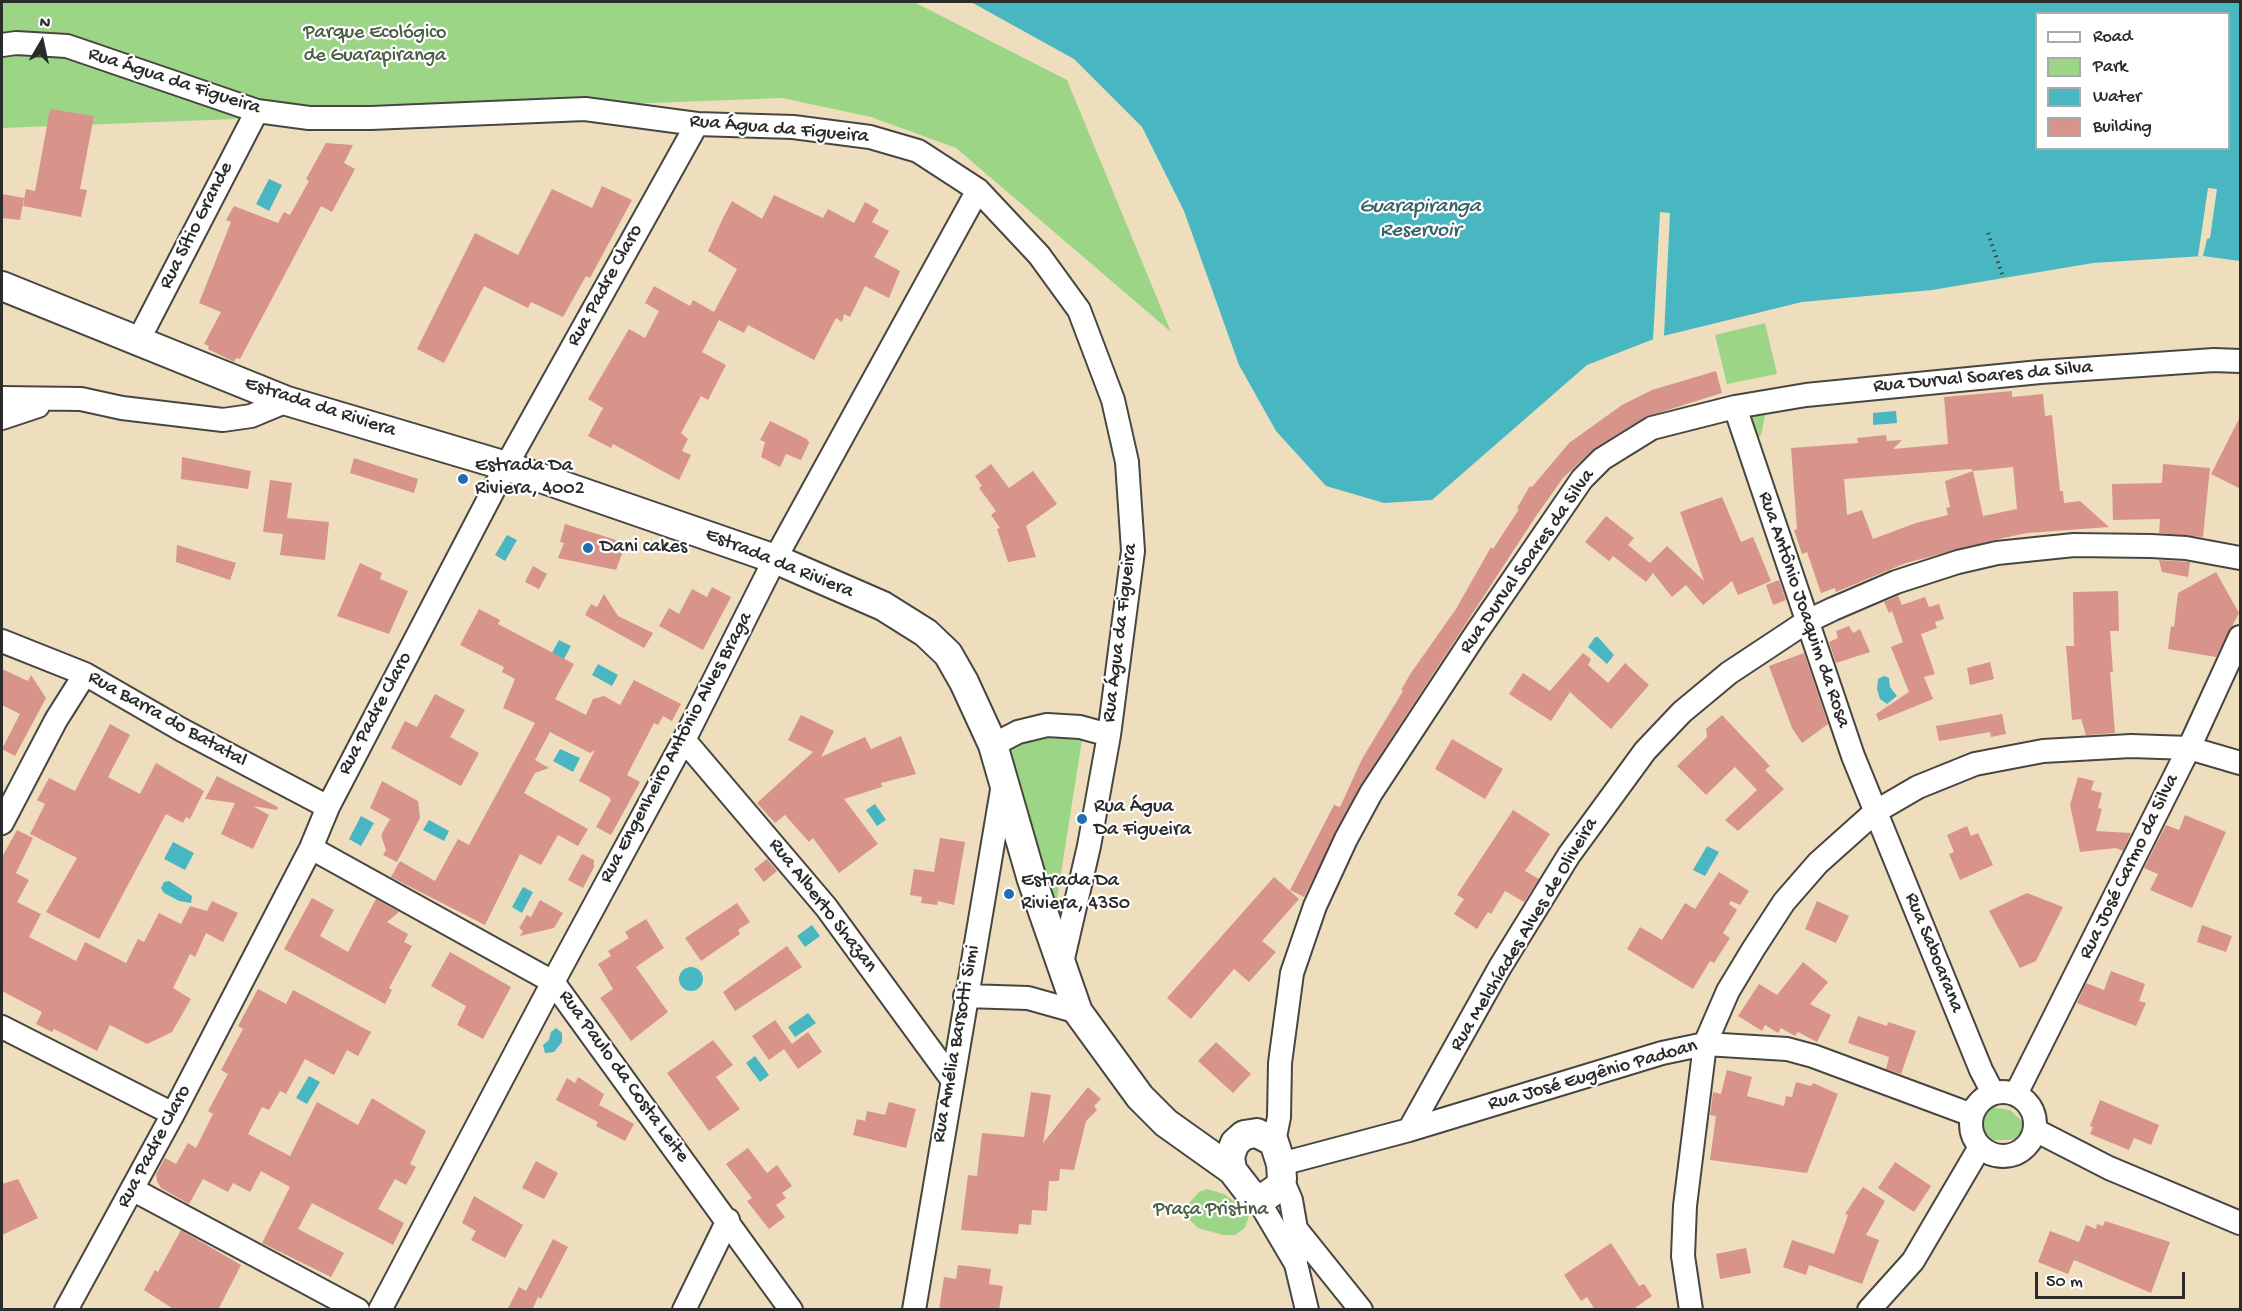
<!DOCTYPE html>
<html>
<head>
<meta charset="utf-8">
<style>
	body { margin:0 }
	#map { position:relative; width:2242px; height:1311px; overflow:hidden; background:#efdebe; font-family:"Gochi Hand",sans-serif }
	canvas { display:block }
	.frame { position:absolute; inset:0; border:3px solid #2b2b2b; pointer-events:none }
	.legend { position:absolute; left:2035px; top:12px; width:195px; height:138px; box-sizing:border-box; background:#fff; border:2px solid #aaa; margin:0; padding:8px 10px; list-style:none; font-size:18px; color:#2b2b2b }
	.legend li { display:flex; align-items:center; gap:12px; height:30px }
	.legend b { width:30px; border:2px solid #aaa }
	.north { position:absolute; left:12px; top:12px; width:60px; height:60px; -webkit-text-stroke:4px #fff; paint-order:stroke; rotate:9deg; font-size:16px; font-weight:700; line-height:24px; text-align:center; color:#2b2b2b }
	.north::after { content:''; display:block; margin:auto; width:21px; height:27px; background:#2b2b2b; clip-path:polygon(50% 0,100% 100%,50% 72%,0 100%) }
	.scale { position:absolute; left:2035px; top:1272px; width:150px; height:27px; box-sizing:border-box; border:3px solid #2b2b2b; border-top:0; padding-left:8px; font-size:18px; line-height:21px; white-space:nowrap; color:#2b2b2b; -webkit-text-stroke:4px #fff; paint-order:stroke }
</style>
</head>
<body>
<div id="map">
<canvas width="2242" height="1311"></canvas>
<div class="frame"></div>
<ul class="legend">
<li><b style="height:8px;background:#fff"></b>Road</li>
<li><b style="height:16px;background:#9dd587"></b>Park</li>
<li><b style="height:16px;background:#48b7c1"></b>Water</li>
<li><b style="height:16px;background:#d8938a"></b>Building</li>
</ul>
<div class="north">N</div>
<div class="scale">50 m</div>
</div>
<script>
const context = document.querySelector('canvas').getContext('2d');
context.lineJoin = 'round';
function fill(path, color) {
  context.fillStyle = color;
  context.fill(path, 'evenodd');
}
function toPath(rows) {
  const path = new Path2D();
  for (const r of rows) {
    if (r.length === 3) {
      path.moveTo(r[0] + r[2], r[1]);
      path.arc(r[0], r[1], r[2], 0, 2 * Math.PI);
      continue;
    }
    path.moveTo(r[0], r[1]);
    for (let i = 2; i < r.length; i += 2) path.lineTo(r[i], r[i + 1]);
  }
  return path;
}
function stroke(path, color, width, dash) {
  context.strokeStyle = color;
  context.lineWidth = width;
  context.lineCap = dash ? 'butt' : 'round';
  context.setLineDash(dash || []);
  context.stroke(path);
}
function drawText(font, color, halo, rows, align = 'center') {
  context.font = font + ' "Gochi Hand",sans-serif';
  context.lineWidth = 4.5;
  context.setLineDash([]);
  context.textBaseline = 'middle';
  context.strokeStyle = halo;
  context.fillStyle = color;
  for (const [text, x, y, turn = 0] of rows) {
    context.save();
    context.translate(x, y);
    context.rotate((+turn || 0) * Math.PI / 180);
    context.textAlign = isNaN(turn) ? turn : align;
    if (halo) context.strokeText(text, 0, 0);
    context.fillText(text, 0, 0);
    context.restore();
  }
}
const green = toPath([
	[2,2,914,2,1067,80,1171,332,956,148,871,117,782,98,2,128],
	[1765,323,1777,374,1727,384,1715,335],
	[1766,411,1761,435,1756,440,1751,413],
	[1053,734,1082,740,1053,924,1000,746],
	[1988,1107,2010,1110,2020,1119,2031,1137,2030,1139,1980,1141,1973,1129,1973,1119],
	[1207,1189,1224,1194,1242,1207,1249,1216,1245,1228,1235,1235,1223,1235,1198,1228,1190,1220,1187,1213,1189,1203,1199,1192]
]);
const water = toPath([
	[971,2,2240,2,2240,261,2203,256,2093,263,1932,290,1802,302,1659,337,1587,365,1432,500,1384,503,1326,486,1276,431,1239,365,1184,211,1142,127,1074,59],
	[2036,14,2228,14,2228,148,2036,148],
	[269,179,282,185,269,211,256,204],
	[1896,411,1897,423,1873,425,1873,413],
	[507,535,517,540,505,561,495,555],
	[1595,637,1598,637,1614,655,1607,664,1588,647],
	[559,640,571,646,560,666,548,660],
	[598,664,618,675,612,686,592,675],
	[1884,676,1889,678,1890,687,1897,696,1887,704,1880,699,1877,689,1878,679],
	[560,749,580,758,573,772,553,761],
	[875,804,886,820,877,826,866,810],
	[361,816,374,823,361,846,349,839],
	[429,820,449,831,444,841,423,830],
	[173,842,194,853,185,870,164,859],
	[1707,846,1719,852,1705,876,1693,870],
	[169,881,192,896,191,903,179,901,164,893,161,888,164,882],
	[523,887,533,892,522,913,512,907],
	[812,925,820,936,805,947,797,936],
	[691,979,12],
	[808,1013,816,1023,795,1037,788,1027],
	[556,1028,562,1033,562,1042,554,1052,545,1053,543,1045,549,1040,551,1032],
	[755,1056,769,1075,760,1082,746,1063],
	[309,1076,320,1082,307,1104,296,1098]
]);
const pier = toPath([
	[2208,188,2217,189,2210,238,2207,239,2203,256,2198,256],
	[1660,212,1670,213,1664,336,1653,340]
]);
const building = toPath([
	[50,109,94,116,80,189,87,190,81,217,23,206,26,189,35,191],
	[326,143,353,145,344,163,355,169,332,212,321,206,240,359,236,358,234,362,208,349,209,346,204,344,221,312,199,303,231,222,226,220,234,206,278,223,284,212,290,215,309,181,306,179],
	[602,186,632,200,590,278,586,276,563,317,531,302,528,308,484,286,444,363,417,349,475,233,518,255,552,189,592,208],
	[2,194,24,198,20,220,2,218],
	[774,195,823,218,828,209,854,223,865,202,879,210,872,222,889,231,874,257,900,271,889,298,865,286,850,317,844,314,842,322,836,318,814,360,748,325,744,333,719,320,702,352,726,365,708,400,701,396,681,433,688,439,682,451,691,455,679,480,613,444,611,448,588,436,603,408,588,399,629,329,645,338,659,311,645,303,654,286,690,306,693,300,714,312,737,269,708,251,723,218,732,201,762,219],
	[1716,371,1722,393,1645,417,1595,448,1563,478,1536,516,1360,786,1304,897,1290,890,1334,805,1340,807,1362,759,1403,691,1401,690,1411,673,1456,609,1491,547,1493,549,1519,509,1517,508,1530,486,1532,487,1569,443,1622,405,1652,390],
	[2012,391,2012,397,2043,394,2045,416,2052,415,2060,491,2063,491,2064,503,2080,501,2109,527,2027,533,1994,540,1906,563,1836,592,1835,588,1821,593,1807,552,1802,554,1794,530,1797,529,1791,448,1858,443,1857,438,1886,435,1887,441,1902,440,1893,449,1948,444,1944,397],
	[2013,467,2017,509,1983,516,1973,471],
	[1971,469,1973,471,1945,481,1950,507,1946,508,1948,515,1916,523,1873,539,1862,510,1847,515,1844,479],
	[2241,415,2241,489,2211,474],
	[770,421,807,439,809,443,801,460,786,454,780,467,761,457,765,442,760,440],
	[182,457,251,471,248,489,181,479],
	[354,458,418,479,414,493,350,473],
	[991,464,1009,488,1033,471,1057,504,1026,526,1036,557,1008,562,997,529,1000,528,991,515,996,511,979,488,982,486,975,476],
	[2163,464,2210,468,2203,537,2159,533,2160,519,2113,520,2112,484,2162,483],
	[270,480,292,483,287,518,329,522,325,560,280,555,283,534,263,532],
	[1722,497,1741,542,1753,537,1771,581,1738,595,1732,581,1703,605,1686,585,1672,597,1653,573,1646,582,1613,556,1609,561,1585,542,1606,516,1634,538,1628,545,1650,563,1667,546,1704,581,1680,512],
	[565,524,626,543,616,570,558,558,564,543,560,542],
	[177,545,236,563,230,580,176,562],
	[2159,560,2190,562,2188,577,2162,572],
	[360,563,382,573,380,579,408,591,389,634,337,616],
	[533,566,547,574,539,589,525,582],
	[2216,572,2239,613,2216,657,2168,649,2171,626,2174,627,2178,593],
	[1779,580,1786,600,1773,605,1766,585],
	[712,587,731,597,703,650,659,626,669,608,679,614,692,589,707,597],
	[2118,591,2119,631,2110,631,2113,672,2110,672,2115,733,2086,735,2081,719,2072,720,2066,646,2074,646,2073,592],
	[604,594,618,616,653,633,644,648,585,615,591,604,597,607],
	[1898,596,1902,605,1925,597,1929,607,1939,604,1944,619,1935,622,1937,628,1921,634,1935,674,1924,677,1933,699,1879,721,1876,714,1909,692,1891,647,1903,642,1892,611,1889,613,1884,602],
	[479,609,500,620,498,624,574,664,555,699,586,715,593,699,604,696,620,705,634,680,681,704,672,721,663,716,658,725,654,723,627,775,640,782,611,835,596,827,611,800,609,797,579,781,595,750,590,753,550,732,535,760,549,768,535,773,524,793,588,829,578,846,558,835,541,865,520,854,485,925,391,877,400,861,435,881,458,839,469,845,535,723,503,708,515,679,502,672,504,667,460,645],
	[1849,626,1853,633,1860,629,1870,652,1836,663,1829,642,1838,638,1836,631],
	[1583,653,1591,659,1588,665,1608,683,1625,663,1649,685,1611,729,1570,692,1551,721,1509,694,1523,673,1550,691],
	[1804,653,1828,724,1802,743,1792,728,1769,666],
	[1990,662,1994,679,1970,685,1967,668],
	[2,669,28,681,31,675,46,698,15,756,2,749,20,714,2,705],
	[435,694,465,710,450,737,479,753,461,786,391,748,405,721,417,727],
	[2002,714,2006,734,1991,737,1990,732,1939,741,1936,726],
	[801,715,834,731,821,757,865,737,871,749,901,736,916,774,881,783,882,787,844,799,878,844,839,873,813,838,809,842,785,815,775,823,757,803,813,752,788,740],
	[1722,715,1770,766,1765,770,1784,789,1738,831,1725,820,1757,790,1735,767,1706,795,1677,766,1707,737,1706,729],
	[110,724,130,735,108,777,140,794,156,763,204,791,190,819,186,817,183,823,166,814,99,939,46,912,77,858,30,834,45,804,37,800,49,778,75,791],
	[1452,739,1503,769,1485,799,1435,769],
	[217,776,278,807,277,810,253,806,269,815,253,849,221,834,235,803,205,799],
	[2078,777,2094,781,2091,790,2102,793,2098,808,2102,809,2096,831,2131,833,2123,851,2116,848,2080,852,2070,805],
	[382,781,418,801,420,818,397,862,383,855,386,850,381,835,390,819,370,808],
	[1513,810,1550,834,1525,871,1539,879,1524,902,1505,891,1491,914,1488,912,1477,929,1454,914,1464,899,1457,895],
	[2185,815,2226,832,2192,908,2150,890,2158,874,2144,868,2166,825,2179,830],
	[1967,826,1971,836,1978,833,1993,865,1960,880,1949,854,1954,852,1947,835],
	[17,830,33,838,16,873,29,880,17,902,41,914,29,937,76,961,85,942,126,963,138,939,144,942,159,913,181,924,190,906,207,911,212,901,238,913,223,942,206,933,195,957,190,954,173,988,191,999,172,1032,147,1044,110,1025,97,1051,54,1029,52,1032,36,1024,42,1012,2,991,2,857],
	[940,838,965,842,954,905,938,901,937,905,921,903,922,897,910,895,914,869,934,872],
	[582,854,594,860,594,867,583,888,568,880],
	[767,859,777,871,764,882,754,869],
	[1719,872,1749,891,1740,905,1731,901,1729,904,1737,910,1723,933,1730,938,1714,963,1710,961,1693,989,1627,949,1640,927,1662,940,1685,903,1695,909],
	[1274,877,1299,899,1262,941,1276,952,1249,982,1234,969,1191,1019,1167,998],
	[2027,893,2063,907,2036,961,2020,968,1989,911],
	[312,898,334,910,320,936,348,952,376,899,399,912,387,922,408,934,404,942,412,946,389,988,392,990,385,1004,284,949],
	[540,900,563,913,554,928,520,936,523,931,519,928,527,915,531,917],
	[1817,901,1849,916,1836,943,1805,929],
	[737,903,750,922,738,930,740,934,701,961,685,938],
	[646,919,664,948,636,967,668,1012,631,1041,600,998,613,989,598,964,611,956,608,951,629,938,625,932],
	[2202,925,2232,936,2226,952,2197,942],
	[787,946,802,967,735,1011,723,992],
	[450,952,511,987,483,1039,457,1025,466,1006,431,986],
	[1803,962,1828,982,1810,1004,1831,1015,1817,1042,1798,1032,1795,1036,1781,1028,1778,1033,1765,1025,1762,1031,1738,1016,1759,984,1777,995],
	[2111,971,2145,984,2139,1001,2146,1003,2136,1026,2077,1003,2086,983,2104,990],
	[258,989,286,1004,293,990,371,1032,358,1056,347,1050,334,1075,305,1059,286,1094,280,1091,269,1110,262,1107,248,1134,290,1156,317,1102,358,1125,372,1098,426,1131,410,1164,416,1167,406,1185,395,1179,378,1209,404,1223,393,1245,312,1203,298,1229,344,1253,331,1277,262,1243,290,1187,261,1171,250,1192,233,1183,228,1192,203,1179,189,1204,161,1188,157,1181,156,1174,165,1158,176,1164,188,1143,196,1148,213,1114,208,1111,228,1074,221,1070,243,1029,238,1026],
	[1858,1016,1887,1026,1888,1022,1916,1031,1901,1074,1886,1069,1889,1057,1848,1043],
	[775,1020,792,1044,808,1032,822,1052,798,1069,784,1049,769,1060,752,1036],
	[713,1040,733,1065,716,1077,740,1109,709,1131,667,1073],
	[1216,1042,1251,1074,1233,1093,1198,1061],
	[1727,1070,1752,1077,1747,1096,1784,1106,1786,1096,1792,1097,1796,1082,1811,1086,1813,1083,1838,1094,1807,1173,1710,1160,1716,1116,1710,1115,1713,1092,1721,1094],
	[578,1077,604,1094,599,1105,634,1124,625,1141,596,1126,598,1122,556,1100,567,1078,575,1083],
	[1088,1087,1101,1099,1094,1106,1097,1110,1086,1121,1074,1170,1060,1169,1059,1181,1049,1181,1047,1211,1032,1210,1031,1225,1019,1224,1018,1234,961,1230,968,1175,977,1176,982,1133,1024,1137,1031,1092,1051,1095,1043,1143],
	[2100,1100,2159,1125,2151,1145,2134,1138,2129,1150,2090,1134,2093,1127,2090,1126],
	[889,1102,916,1109,906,1148,853,1135,857,1119,865,1121,867,1111,885,1115],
	[748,1148,767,1173,777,1165,792,1186,782,1193,786,1198,776,1205,785,1217,769,1229,747,1201,752,1198,726,1164],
	[536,1161,558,1173,544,1199,522,1188],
	[1895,1162,1931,1186,1914,1212,1878,1188],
	[18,1179,38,1218,2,1235,2,1184],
	[1863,1187,1885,1201,1866,1235,1879,1240,1862,1284,1809,1265,1806,1275,1783,1267,1792,1240,1834,1254,1848,1215,1845,1214],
	[474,1196,523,1225,505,1258,471,1240,476,1231,462,1223],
	[2105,1221,2170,1242,2151,1293,2074,1260,2068,1274,2038,1262,2050,1231,2079,1242,2086,1225,2096,1229,2097,1224,2103,1226],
	[181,1230,241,1265,218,1310,175,1310,144,1290,155,1270,158,1272],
	[553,1239,568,1247,541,1299,538,1297,532,1310,507,1310,519,1287,526,1291],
	[1611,1243,1639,1286,1644,1284,1652,1296,1632,1310,1595,1310,1587,1297,1581,1301,1564,1275],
	[1746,1248,1751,1273,1720,1279,1716,1254],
	[958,1265,991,1269,989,1284,1003,1286,999,1310,939,1310,944,1277,956,1279]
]);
const path = toPath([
	[1988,233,2003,277]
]);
const minor = toPath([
	[2,45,16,43,67,46,257,111,309,118,371,118,585,109,697,124,793,127,870,137,918,151,978,190,1039,255,1079,310,1113,400,1127,462,1133,551,1109,735,1089,846,1061,967],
	[138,341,257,111],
	[2,398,81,399,122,408,223,420,251,416,287,401],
	[1735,407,1853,756,1981,1070,1993,1093],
	[2,418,38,406],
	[2,641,85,674,182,730,328,807],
	[684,740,826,907,951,1078],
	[993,745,1018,732,1047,725,1080,727,1109,735],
	[2,823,56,720,85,674],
	[311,848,553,982,791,1310],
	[965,996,1028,998,1078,1012],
	[2,1027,173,1114],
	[2003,1124,32],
	[2016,1094,2189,748,2240,637],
	[1409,1130,1500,967,1569,855,1645,751,1682,712,1729,673,1806,622,1833,609,1896,582,1958,562,1997,553,2074,545,2151,546,2186,548,2240,558],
	[2035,1130,2109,1168,2240,1223],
	[1274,1142,1279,1117,1280,1063,1292,973,1315,906,1346,839,1371,793,1475,635,1582,479,1602,459,1652,428,1735,407,1806,395,2040,372,2214,360,2240,361],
	[1281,1164,1409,1130,1662,1053,1705,1044,1787,1049,1813,1056,1972,1115],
	[1282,1179,1291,1200,1296,1229,1296,1264,1307,1310],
	[132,1189,358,1310],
	[1257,1198,1296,1264],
	[1296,1229,1361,1310],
	[66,1310,173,1114,311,848,328,807,506,466,697,124],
	[380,1310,553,982,684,740,775,559,978,190],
	[684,1310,728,1220],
	[914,1310,1003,784],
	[1691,1310,1683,1256,1685,1206,1705,1044,1728,991,1754,948,1784,902,1818,863,1875,812,1918,787,1975,764,2043,751,2131,746,2189,748,2240,763],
	[1869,1310,1913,1261,1980,1147]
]);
const tertiary = toPath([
	[2,286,287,401,506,466,775,559,883,606,926,633,948,654,964,682,993,745,1032,880,1078,1012,1140,1097,1166,1123,1232,1170],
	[1257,1133,1274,1142,1281,1164,1282,1179,1279,1187,1265,1197,1257,1198,1249,1192,1232,1170,1230,1156,1235,1143,1244,1135,1257,1133]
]);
const markers = [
	[463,479,6,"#1f6fb2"],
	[588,548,6,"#1f6fb2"],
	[1082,819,6,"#1f6fb2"],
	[1009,894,6,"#1f6fb2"]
];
const parkNames = [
	["Parque Ecológico",375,34],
	["de Guarapiranga",375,57],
	["Praça Pristina",1211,1211]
];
const streetNames = [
	["Rua Água da Figueira",174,82,18],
	["Rua Água da Figueira",779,130,5],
	["Rua Sítio Grande",197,226,-63],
	["Rua Padre Claro",606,286,-61],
	["Rua Durval Soares da Silva",1983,378,-5],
	["Estrada da Riviera",320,408,18],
	["Rua Durval Soares da Silva",1528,562,-55],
	["Estrada da Riviera",779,564,22],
	["Rua Antônio Joaquim da Rosa",1803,610,71],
	["Rua Água da Figueira",1121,633,-83],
	["Rua Padre Claro",376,714,-62],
	["Rua Barra do Batatal",167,720,29],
	["Rua Engenheiro Antônio Alves Braga",677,748,-62],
	["Rua José Carmo da Silva",2130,867,-64],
	["Rua Alberto Shazan",822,906,52],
	["Rua Melchíades Alves de Oliveira",1525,935,-59],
	["Rua Saboarana",1933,953,68],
	["Rua Amélia Barsotti Simi",957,1044,-80],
	["Rua José Eugênio Padoan",1593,1076,-16],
	["Rua Paulo da Costa Leite",623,1077,54],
	["Rua Padre Claro",155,1147,-62]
];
const poiNames = [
	["Estrada Da",475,467],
	["Riviera, 4002",475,490],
	["Dani cakes",600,548],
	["Rua Água",1094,808],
	["Da Figueira",1094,831],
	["Estrada Da",1021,882],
	["Riviera, 4350",1021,905]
];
const waterNames = [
	["Guarapiranga",1420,208],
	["Reservoir",1420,232]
];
fill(green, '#9dd587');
fill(water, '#48b7c1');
fill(pier, '#efdebe');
fill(building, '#d8938a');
stroke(minor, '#484641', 26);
stroke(tertiary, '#484641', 32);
stroke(path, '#484641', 4, [1.5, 4.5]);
stroke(minor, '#fff', 22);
stroke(tertiary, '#fff', 28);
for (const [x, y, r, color] of markers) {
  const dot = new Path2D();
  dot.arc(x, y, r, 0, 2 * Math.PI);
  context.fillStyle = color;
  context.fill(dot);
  stroke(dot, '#fff', 2);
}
drawText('20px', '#4d5e47', '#fff', parkNames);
drawText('20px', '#2b2b2b', '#fff', streetNames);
drawText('20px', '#2b2b2b', '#fff', poiNames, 'left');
drawText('italic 21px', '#376367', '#fff', waterNames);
</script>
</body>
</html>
